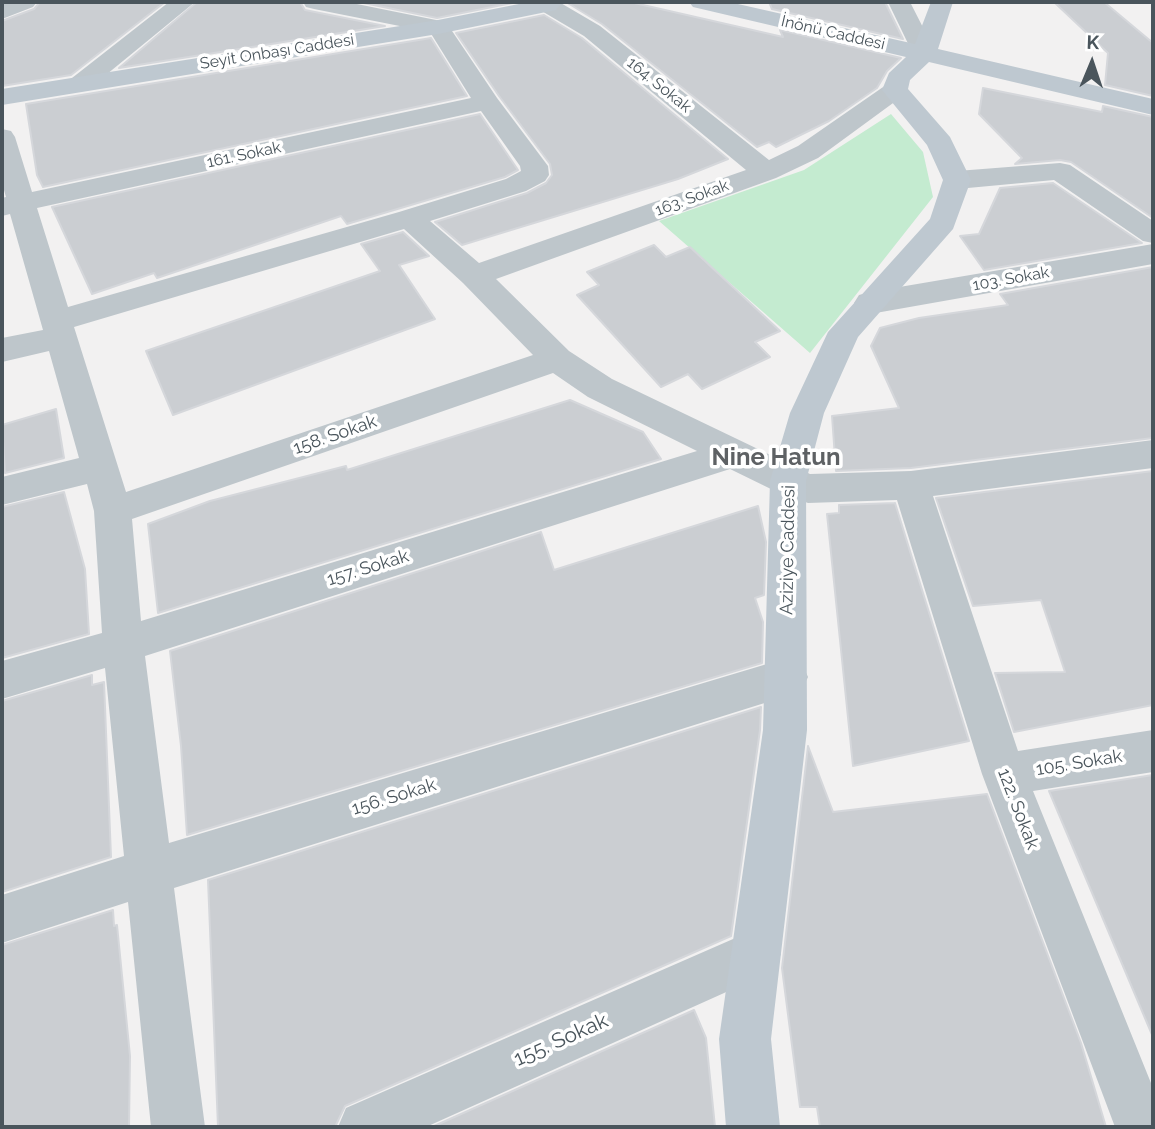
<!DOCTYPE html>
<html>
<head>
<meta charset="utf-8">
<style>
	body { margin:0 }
	#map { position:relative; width:1155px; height:1129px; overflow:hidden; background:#f2f1f1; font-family:Raleway,sans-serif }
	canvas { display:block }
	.frame { position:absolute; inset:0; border:4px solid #4a555c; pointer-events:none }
	.north { position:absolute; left:1057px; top:28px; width:70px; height:70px; -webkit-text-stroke:5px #fff; paint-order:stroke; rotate:2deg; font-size:19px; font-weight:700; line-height:28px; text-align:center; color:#4a555c }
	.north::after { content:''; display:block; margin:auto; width:24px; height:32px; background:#4a555c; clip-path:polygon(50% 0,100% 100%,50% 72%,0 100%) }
</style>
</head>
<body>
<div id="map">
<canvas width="1155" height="1129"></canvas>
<div class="frame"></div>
<div class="north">K</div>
</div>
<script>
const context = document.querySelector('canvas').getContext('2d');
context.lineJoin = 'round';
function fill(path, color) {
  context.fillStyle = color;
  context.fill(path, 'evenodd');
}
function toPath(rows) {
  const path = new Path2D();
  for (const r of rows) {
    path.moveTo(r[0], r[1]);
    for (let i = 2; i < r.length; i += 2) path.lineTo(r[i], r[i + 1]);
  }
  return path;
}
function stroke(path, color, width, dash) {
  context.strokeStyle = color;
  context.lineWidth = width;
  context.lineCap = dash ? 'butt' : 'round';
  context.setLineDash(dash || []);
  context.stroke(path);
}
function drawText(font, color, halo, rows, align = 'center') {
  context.font = font + ' Raleway,sans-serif';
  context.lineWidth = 7;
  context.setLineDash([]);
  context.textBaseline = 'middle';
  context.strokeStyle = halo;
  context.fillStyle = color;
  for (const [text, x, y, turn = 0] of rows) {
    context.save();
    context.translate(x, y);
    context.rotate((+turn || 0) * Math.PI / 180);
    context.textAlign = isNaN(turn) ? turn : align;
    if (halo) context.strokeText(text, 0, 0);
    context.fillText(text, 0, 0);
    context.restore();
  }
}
const green = toPath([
	[891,114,923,152,933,197,810,353,659,221,804,170]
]);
const building = toPath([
	[40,2,165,2,71,75,2,86,2,21,34,9,40,2],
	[197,2,300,2,305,10,385,26,119,68,197,2],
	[359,2,517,2,437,18,359,2],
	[566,2,630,2,783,37,780,30,901,58,887,71,877,88,829,121,776,147,769,142,757,147,602,24,566,2],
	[769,2,885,2,903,39,772,9,769,2],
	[1054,2,1104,2,1153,43,1153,96,1105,85,1108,53,1054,2],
	[544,15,582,38,728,159,678,179,462,245,435,222,527,193,546,183,552,175,550,164,499,96,456,33,544,15],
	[431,38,467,96,43,187,37,175,26,104,431,38],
	[983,88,1102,112,1103,106,1153,117,1153,218,1071,162,1060,160,1015,164,1022,158,979,114,983,88],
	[480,114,518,170,505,177,347,224,341,216,157,278,154,273,92,294,52,207,480,114],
	[1053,183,1142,243,984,270,960,236,979,234,1000,188,1053,183],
	[403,232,429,256,399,265,435,319,173,415,146,351,380,271,361,244,403,232],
	[654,245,666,257,690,247,780,331,755,342,770,357,702,389,688,374,661,387,577,295,599,285,587,272,654,245],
	[1153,267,1153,438,911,468,836,471,832,416,899,408,871,346,880,328,919,318,1008,305,1000,294,1153,267],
	[570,400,643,432,661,459,158,613,148,524,210,501,346,466,347,470,570,400],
	[56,409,64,458,5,473,2,425,56,409],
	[1153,471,1153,705,1014,732,995,673,1065,672,1041,600,973,606,936,498,1153,471],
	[64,492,85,569,89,634,2,658,2,507,64,492],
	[895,503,969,741,853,766,827,514,839,513,839,505,895,503],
	[758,506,766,542,764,595,755,598,763,622,762,663,187,835,181,746,170,651,541,532,554,570,758,506],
	[92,675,92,685,104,682,111,857,2,892,2,701,92,675],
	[761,707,760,730,731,936,345,1106,335,1127,218,1127,208,880,761,707],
	[808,746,833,812,987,794,1081,1043,1106,1127,820,1127,817,1107,800,1107,782,968,808,746],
	[1153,775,1153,1037,1049,791,1153,775],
	[113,910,114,926,117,925,130,1056,129,1127,2,1127,2,945,113,910],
	[694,1010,706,1038,715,1127,432,1127,694,1010]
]);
const street = toPath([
	[6,2,37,2,33,7,2,19,2,4,6,2],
	[169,2,195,2,90,88,81,91,72,88,68,83,72,78,169,2],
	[303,2,347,2,446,22,497,98,548,166,549,175,545,181,526,191,430,221,479,263,746,170,584,36,540,10,536,5,539,2,559,2,600,26,769,160,798,146,886,85,895,82,904,85,908,90,904,95,818,158,776,178,496,279,569,351,612,379,810,474,911,471,1153,440,1153,468,933,496,1018,751,1153,730,1153,772,1033,791,1153,1088,1153,1127,1115,1127,982,774,897,500,808,503,775,491,730,469,145,656,169,843,787,658,802,664,808,677,802,690,787,696,174,888,205,1127,151,1127,128,902,2,943,2,895,124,856,105,668,2,699,2,661,102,633,94,511,87,484,2,505,2,477,79,458,49,351,2,362,2,338,43,330,10,214,2,216,2,198,6,197,2,183,2,129,11,131,15,137,32,192,471,98,430,32,314,9,306,7,303,2],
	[481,111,520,166,521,171,506,179,399,212,68,307,37,208,481,111],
	[404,229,463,283,533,355,126,492,74,327,404,229],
	[553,373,588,397,697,451,141,621,132,519,553,373],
	[888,2,910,2,936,53,933,58,924,60,915,58,888,2],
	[1060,163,1070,165,1153,221,1153,243,1143,241,1054,180,957,189,947,186,943,180,947,174,957,171,1060,163],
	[1153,244,1153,264,870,314,859,311,854,303,859,295,870,292,1153,244],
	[756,929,773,937,781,954,773,971,426,1127,338,1127,346,1108,756,929]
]);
const secondary = toPath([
	[529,2,563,2,556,10,438,34,2,105,2,89,438,20,529,2],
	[689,2,729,2,915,44,931,2,953,2,938,49,1153,99,1153,115,929,62,910,80,908,89,950,137,971,180,953,229,858,337,824,413,806,481,807,730,771,1039,780,1127,726,1127,719,1039,763,730,770,481,790,413,828,332,930,219,943,180,927,145,882,90,889,73,906,57,693,7,689,2]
]);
const farStreetnames = [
	["İnönü Caddesi",833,33,13],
	["Seyit Onbaşı Caddesi",277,52,-9],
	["164. Sokak",659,85,39],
	["161. Sokak",244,155,-12],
	["163. Sokak",692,198,-20],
	["103. Sokak",1011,279,-10]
];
const streetNames = [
	["158. Sokak",335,435,-19],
	["Aziziye Caddesi",788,550,-89],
	["157. Sokak",368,568,-17],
	["105. Sokak",1079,763,-9],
	["156. Sokak",394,797,-17],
	["122. Sokak",1018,809,69]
];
const nearStreetnames = [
	["155. Sokak",561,1040,-24]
];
const districtNames = [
	["Nine Hatun",776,458]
];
fill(green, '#c4ebd0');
fill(building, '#cbced2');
stroke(building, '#d5d7db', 2);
fill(street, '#bec6cb');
fill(secondary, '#bec8d0');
drawText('16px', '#4a555c', '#fff', farStreetnames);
drawText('18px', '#4a555c', '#fff', streetNames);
drawText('21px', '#4a555c', '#fff', nearStreetnames);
drawText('bold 24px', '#5e6164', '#fff', districtNames);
</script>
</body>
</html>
